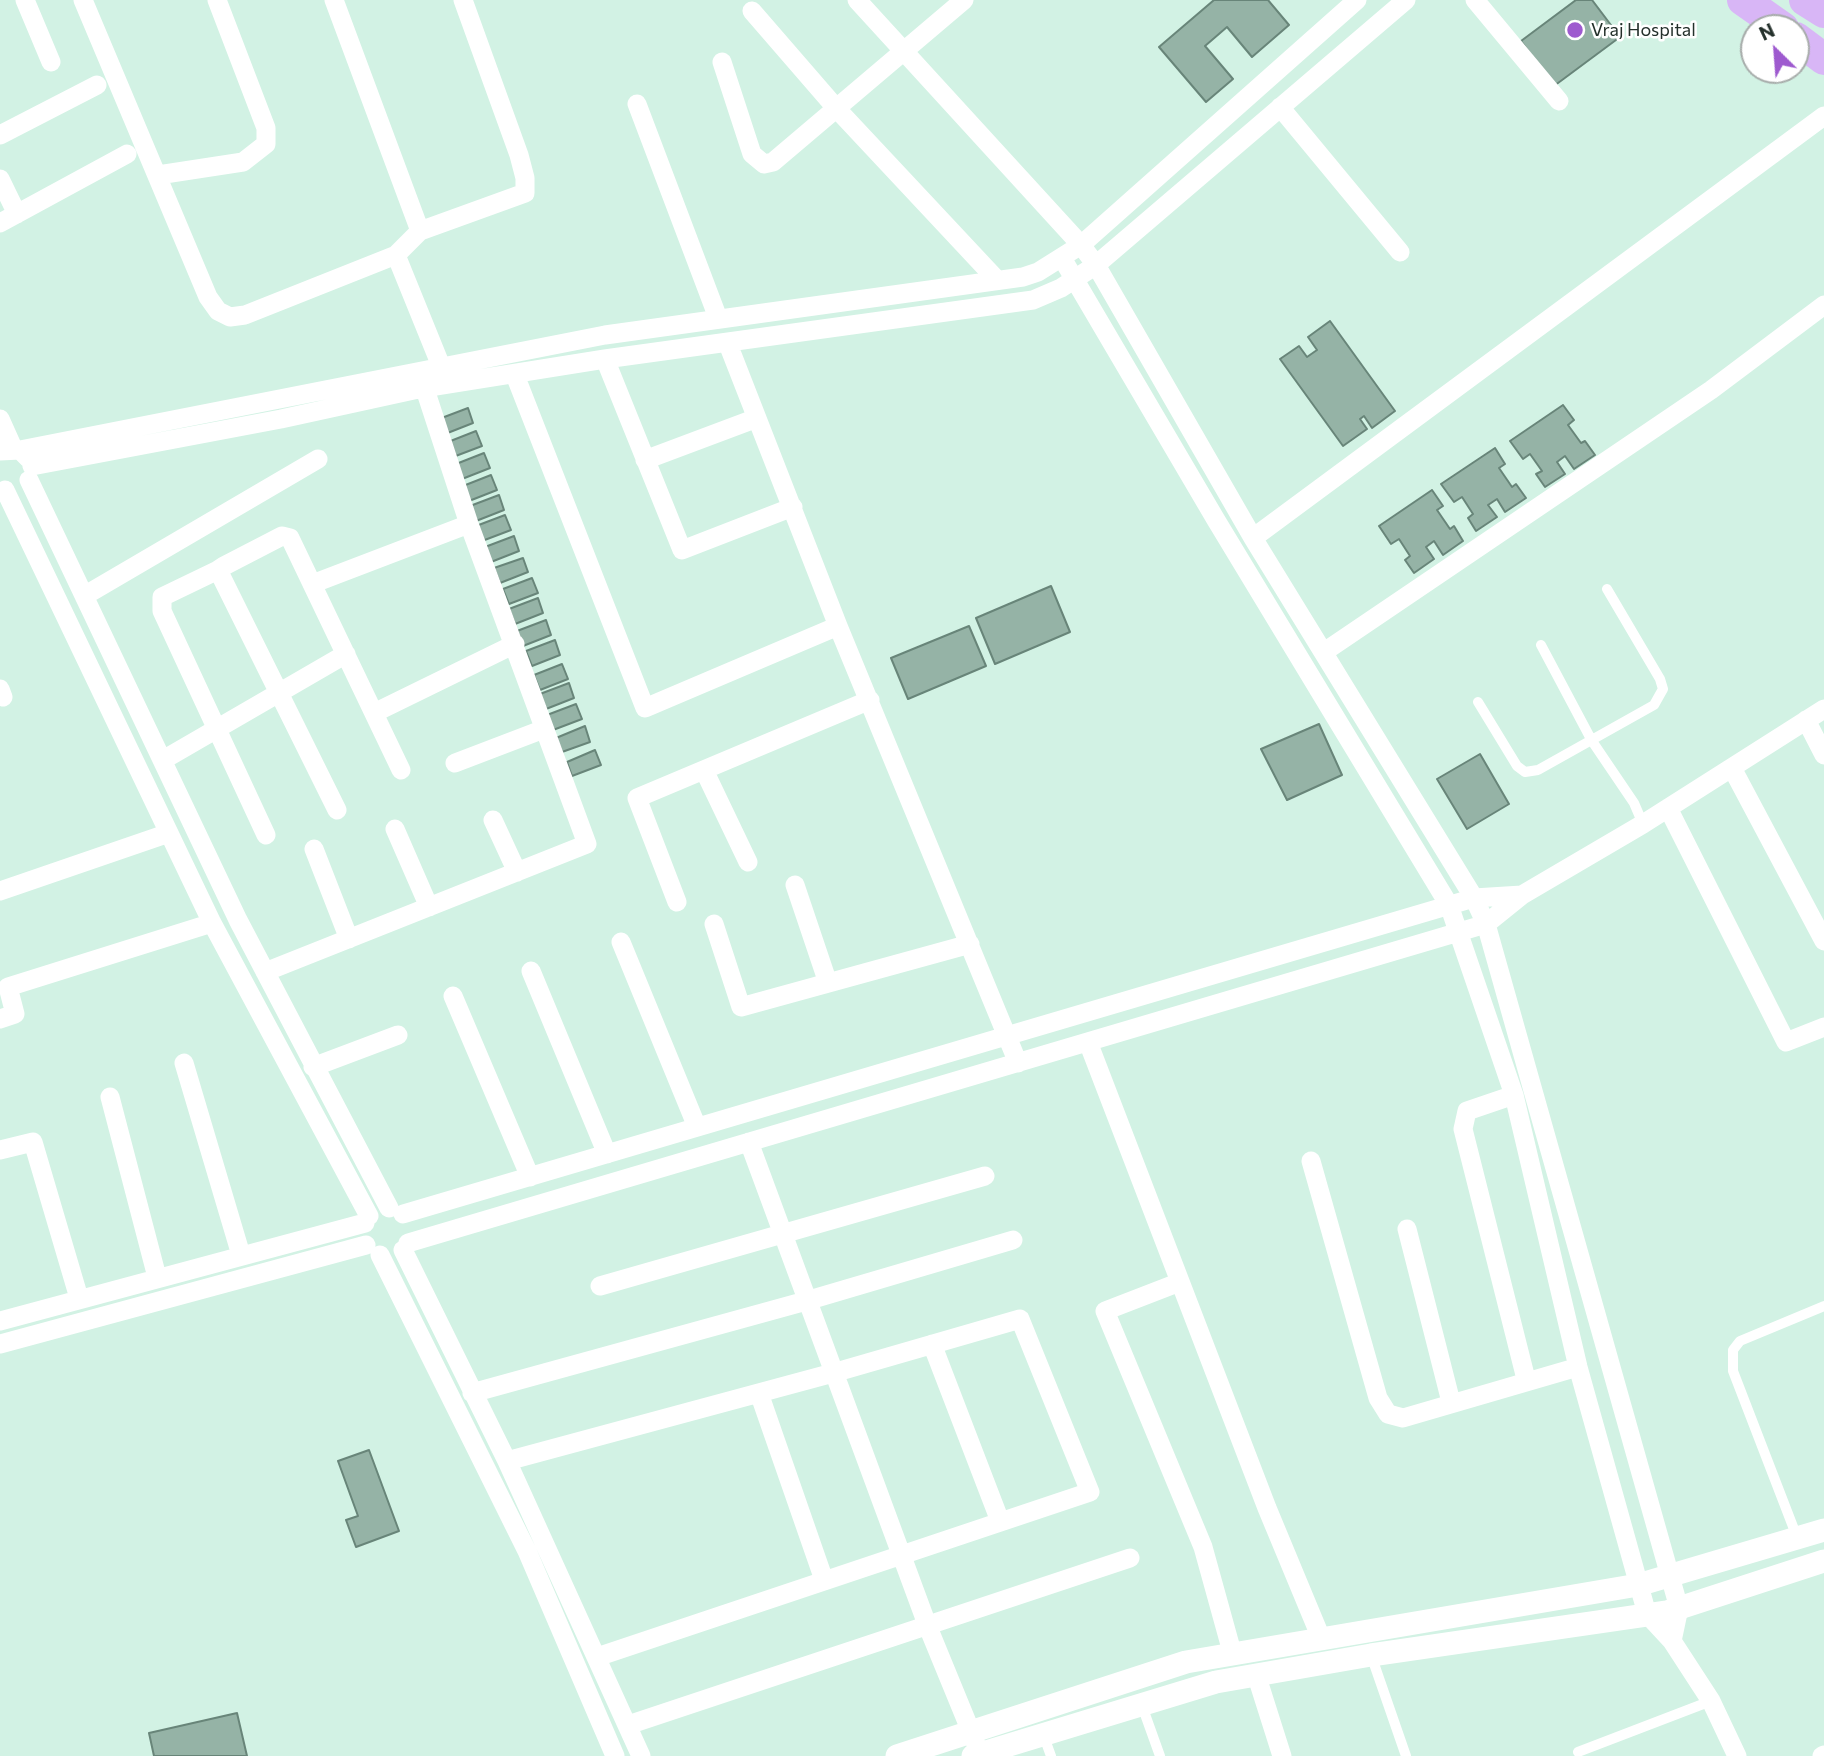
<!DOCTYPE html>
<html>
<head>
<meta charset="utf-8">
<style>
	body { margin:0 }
	#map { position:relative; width:1824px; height:1756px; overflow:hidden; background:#d2f2e4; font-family:Commissioner,sans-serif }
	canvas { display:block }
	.north { position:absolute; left:1740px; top:14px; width:70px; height:70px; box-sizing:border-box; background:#fff; border:2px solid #a7acaa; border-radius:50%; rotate:335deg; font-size:19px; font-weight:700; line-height:28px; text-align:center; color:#24302b }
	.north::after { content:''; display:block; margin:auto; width:24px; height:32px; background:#9e5acf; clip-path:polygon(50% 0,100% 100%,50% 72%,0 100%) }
</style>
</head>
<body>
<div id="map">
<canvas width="1824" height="1756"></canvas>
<div class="north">N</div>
</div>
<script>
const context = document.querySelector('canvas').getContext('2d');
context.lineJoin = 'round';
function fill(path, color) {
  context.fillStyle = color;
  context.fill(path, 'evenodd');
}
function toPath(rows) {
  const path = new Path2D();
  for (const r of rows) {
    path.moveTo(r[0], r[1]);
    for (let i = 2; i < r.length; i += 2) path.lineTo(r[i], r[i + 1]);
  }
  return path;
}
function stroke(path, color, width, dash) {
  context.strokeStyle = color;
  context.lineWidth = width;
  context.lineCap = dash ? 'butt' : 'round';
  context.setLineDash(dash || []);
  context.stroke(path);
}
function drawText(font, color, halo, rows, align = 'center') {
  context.font = font + ' Commissioner,sans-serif';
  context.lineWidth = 5;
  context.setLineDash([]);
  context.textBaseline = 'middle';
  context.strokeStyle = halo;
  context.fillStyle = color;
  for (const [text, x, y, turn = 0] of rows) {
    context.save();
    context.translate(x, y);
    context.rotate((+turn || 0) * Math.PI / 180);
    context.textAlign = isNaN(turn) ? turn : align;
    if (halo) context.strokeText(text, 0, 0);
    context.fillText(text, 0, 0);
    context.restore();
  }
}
const building = toPath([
	[1214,0,1268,0,1289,25,1252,57,1227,27,1205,46,1233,79,1206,102,1159,47,1214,0],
	[1576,0,1592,0,1620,37,1554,86,1521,41,1576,0],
	[1330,321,1395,411,1372,428,1364,416,1360,419,1367,429,1343,446,1280,359,1299,346,1307,357,1317,350,1308,337,1330,321],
	[1563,405,1574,420,1568,425,1581,443,1585,441,1595,455,1574,469,1565,456,1557,462,1565,474,1545,487,1536,474,1542,471,1530,454,1523,459,1510,441,1563,405],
	[468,408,473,423,445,434,439,419,468,408],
	[476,431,482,446,453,457,448,442,476,431],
	[1495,448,1505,464,1499,468,1512,487,1516,484,1526,498,1505,512,1497,499,1488,505,1497,517,1476,531,1468,518,1473,514,1462,497,1454,502,1441,484,1495,448],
	[484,453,490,468,462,479,456,464,484,453],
	[491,475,497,490,469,501,463,486,491,475],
	[1432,490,1443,506,1437,510,1450,529,1454,526,1463,541,1443,555,1434,541,1426,547,1434,559,1414,573,1405,560,1410,556,1399,539,1391,544,1379,526,1432,490],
	[499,495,504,510,476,521,470,506,499,495],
	[505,515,511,530,482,541,476,526,505,515],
	[514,536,519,551,491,562,485,547,514,536],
	[523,558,528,572,500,583,494,568,523,558],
	[532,578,538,593,509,604,503,589,532,578],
	[1051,586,1070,632,995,664,976,618,1051,586],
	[538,598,543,613,515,624,509,609,538,598],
	[546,620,551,635,523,646,517,631,546,620],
	[969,626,986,666,908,699,891,658,969,626],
	[555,640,560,655,532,666,526,651,555,640],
	[562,664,568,679,540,690,534,675,562,664],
	[569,683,574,698,546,709,540,694,569,683],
	[576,704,582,719,553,730,547,715,576,704],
	[1319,724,1342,775,1287,800,1261,749,1319,724],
	[585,726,590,742,562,752,556,738,585,726],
	[595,750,601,765,572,776,567,762,595,750],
	[1480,754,1509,804,1467,829,1437,779,1480,754],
	[369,1450,399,1531,356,1547,346,1520,358,1516,338,1461,369,1450],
	[237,1713,247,1756,154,1756,149,1733,237,1713]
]);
const service = toPath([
	[1541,645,1592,741,1634,803,1643,824],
	[1478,702,1517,766,1525,772,1538,770,1654,705,1663,689,1660,679,1607,589],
	[1797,1537,1733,1371,1733,1350,1740,1341,1824,1306],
	[1371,1655,1406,1756],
	[1141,1703,1160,1756],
	[1043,1734,1051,1756],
	[1578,1752,1711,1701]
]);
const minor = toPath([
	[25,0,51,62],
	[83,0,208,297,218,311,230,317,245,315,396,255,420,231,525,193,525,178,519,155,463,0],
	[334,0,420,231],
	[857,0,1081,245,1096,265,1253,538,1474,898,1486,924,1679,1608,1672,1641],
	[1475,0,1559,101],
	[752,11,836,108,997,280],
	[722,62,752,154,764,164,773,162,964,0],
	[637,104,718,318],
	[1280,107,1400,252],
	[0,135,97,85],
	[158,175,243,162,266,144,266,128,217,0],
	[0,179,17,214],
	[0,223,127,154],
	[396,255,441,366],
	[1062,258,1216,520,1449,905,1514,1095,1578,1367,1647,1614,1672,1641,1711,1701,1737,1756],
	[728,344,838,626,1018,1063],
	[605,359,682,550,793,507],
	[515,375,645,708,838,626],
	[0,419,13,448],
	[20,450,605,335,1023,277,1038,272,1081,245,1357,0],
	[0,451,20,450,29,459],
	[645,460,757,418],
	[32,466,281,419,423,388,605,359,1033,300,1061,288,1096,265,1406,0],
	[29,480,238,920,389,1208],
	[5,490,212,923,369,1216],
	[1253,538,1824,116],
	[218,570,162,597,162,611,266,835],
	[312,584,469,524],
	[84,596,318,459],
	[1324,652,1711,390,1824,305],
	[0,689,3,697],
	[374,713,515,644],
	[1806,720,1824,755],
	[163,760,346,654],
	[455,763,544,729],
	[1732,768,1824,941],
	[704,770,748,862],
	[1668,808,1786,1042,1824,1027],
	[337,810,218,570,224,566,282,536,290,538,401,770],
	[493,820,517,872],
	[395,829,429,907],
	[314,849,349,939],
	[795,885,828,983],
	[0,891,169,833],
	[677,902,637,798,870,700],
	[714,924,741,1007,970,944],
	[621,942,697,1127],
	[531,971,607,1154],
	[265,972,587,844,469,524,421,377],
	[453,996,530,1177],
	[0,1019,15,1014,8,987,212,923],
	[1088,1042,1267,1508,1321,1638],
	[184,1063,241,1255],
	[313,1067,398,1035],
	[1514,1095,1467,1111,1463,1129,1526,1379],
	[110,1097,157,1277],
	[749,1142,928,1627,976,1744],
	[0,1150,33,1142,79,1298],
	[1311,1161,1378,1398,1388,1414,1403,1418,1578,1367],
	[403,1214,1474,898,1522,895],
	[1407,1229,1451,1402],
	[408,1243,1486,924,1522,895,1643,824,1824,709],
	[403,1250,507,1461,641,1756],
	[380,1255,527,1551,615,1756],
	[1180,1282,1105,1311,1203,1547,1232,1652],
	[600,1286,985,1176],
	[0,1321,365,1223],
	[0,1344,366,1245],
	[932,1344,1000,1521],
	[472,1393,806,1301,1013,1240],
	[759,1393,824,1580],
	[507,1461,833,1373,1020,1319,1090,1492,597,1657],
	[1256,1674,1282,1756],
	[628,1725,1130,1558],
	[1822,1756,1824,1755]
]);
const tertiary = toPath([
	[897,1756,1186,1662,1638,1585,1824,1530],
	[973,1756,1216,1682,1371,1655,1667,1612,1824,1561]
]);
const trunk = toPath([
	[1743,0,1783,28],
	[1805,0,1824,12],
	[1796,38,1824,59]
]);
const markers = [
	[1575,30,9,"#9e5acf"]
];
const poiNames = [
	["Vraj Hospital",1591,30]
];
fill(building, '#95b3a6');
stroke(building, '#688579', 2);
stroke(service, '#fff', 10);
stroke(minor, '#fff', 19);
stroke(tertiary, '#fff', 23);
stroke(trunk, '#d8b6f6', 32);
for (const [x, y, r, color] of markers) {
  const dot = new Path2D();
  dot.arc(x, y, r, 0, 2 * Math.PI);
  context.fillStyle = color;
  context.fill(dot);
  stroke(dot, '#fff', 2.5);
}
drawText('18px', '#24302b', '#fff', poiNames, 'left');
</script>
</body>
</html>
